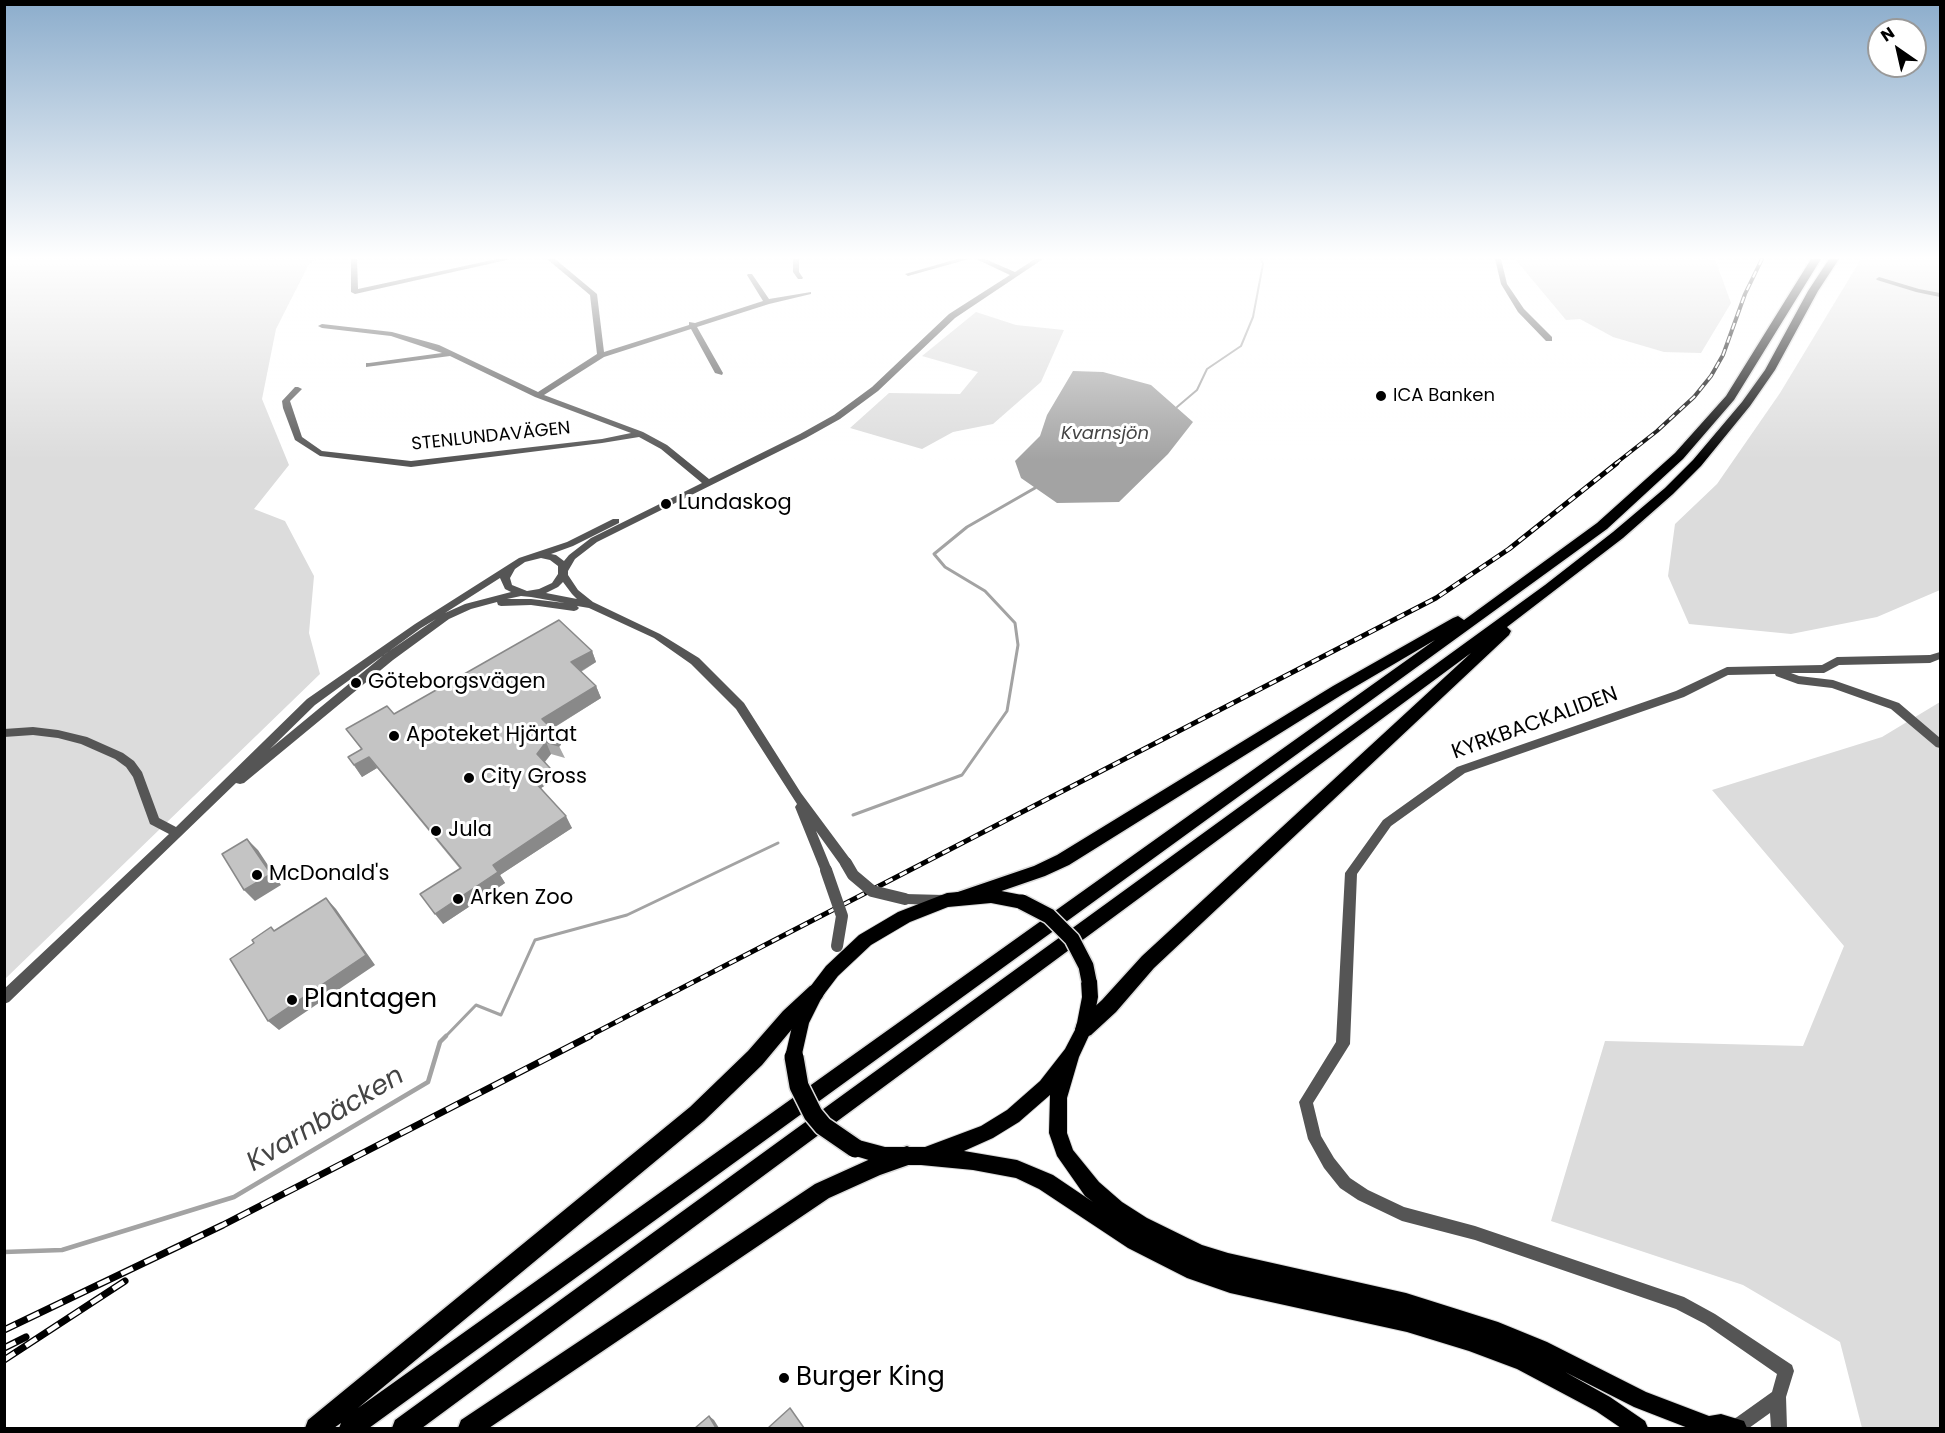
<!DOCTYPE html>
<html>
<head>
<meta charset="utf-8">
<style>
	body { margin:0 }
	#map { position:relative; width:1945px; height:1433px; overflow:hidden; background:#fff; font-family:Poppins,sans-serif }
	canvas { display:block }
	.frame { position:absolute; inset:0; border:6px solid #000; pointer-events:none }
	.north { position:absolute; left:1867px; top:18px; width:60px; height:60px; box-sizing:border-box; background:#fff; border:2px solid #999; border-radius:50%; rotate:326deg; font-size:16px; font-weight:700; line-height:24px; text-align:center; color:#000 }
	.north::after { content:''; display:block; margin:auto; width:21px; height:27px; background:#000; clip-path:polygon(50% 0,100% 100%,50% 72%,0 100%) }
</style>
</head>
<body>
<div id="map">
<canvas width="1945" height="1433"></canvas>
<div class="frame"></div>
<div class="north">N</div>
</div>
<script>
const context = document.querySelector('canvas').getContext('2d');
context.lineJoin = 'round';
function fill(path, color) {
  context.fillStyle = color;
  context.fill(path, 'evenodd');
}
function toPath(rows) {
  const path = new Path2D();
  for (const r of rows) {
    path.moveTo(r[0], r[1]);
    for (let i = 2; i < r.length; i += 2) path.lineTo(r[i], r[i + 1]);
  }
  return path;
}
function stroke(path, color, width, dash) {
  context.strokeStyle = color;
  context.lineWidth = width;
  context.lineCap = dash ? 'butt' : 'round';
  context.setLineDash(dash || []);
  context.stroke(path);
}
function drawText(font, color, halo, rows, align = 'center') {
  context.font = font + ' Poppins,sans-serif';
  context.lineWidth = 6;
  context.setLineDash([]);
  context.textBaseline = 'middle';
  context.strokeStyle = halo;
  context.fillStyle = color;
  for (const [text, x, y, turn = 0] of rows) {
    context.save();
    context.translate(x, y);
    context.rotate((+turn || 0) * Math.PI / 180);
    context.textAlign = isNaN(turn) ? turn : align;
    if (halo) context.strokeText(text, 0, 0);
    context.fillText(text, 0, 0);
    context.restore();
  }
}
const green = toPath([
	[4,259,317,259,309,264,276,329,262,399,289,465,254,509,285,521,314,576,309,633,320,674,5,979],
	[1515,259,1715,259,1731,303,1701,353,1664,352,1613,337,1580,319,1566,320],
	[1861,259,1940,259,1940,590,1877,617,1791,634,1689,624,1668,576,1675,524,1717,484,1780,393],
	[976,312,1016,325,1064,330,1041,382,993,424,953,432,922,449,850,428,889,393,960,394,978,372,922,356],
	[1940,702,1940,1428,1862,1428,1840,1342,1743,1285,1551,1221,1605,1041,1803,1046,1844,946,1712,790,1882,737]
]);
const water = toPath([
	[1073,371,1103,372,1151,385,1193,422,1168,454,1119,502,1057,503,1021,478,1015,461,1040,436,1047,415]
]);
const streamFar2 = toPath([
	[1177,407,1197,390,1207,369,1241,346,1253,317,1263,264,1261,259]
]);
const streamFar1 = toPath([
	[853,815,962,775,1007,711,1018,645,1015,623,985,591,945,567,934,554,967,527,1035,488],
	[445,1037,476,1005,501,1015,535,940,627,915,778,843]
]);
const stream = toPath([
	[4,1252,62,1250,234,1197,428,1082,440,1042,446,1036]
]);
const minor = toPath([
	[351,259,357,259,358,289,497,259,511,259,355,294,351,292,351,259],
	[547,259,555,259,597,294,604,352,689,325,689,322,695,323,763,301,747,275,748,274,752,274,769,299,811,292,811,294,769,304,697,327,723,373,722,375,715,373,691,329,604,357,544,395,643,432,667,445,709,479,800,434,834,415,872,387,949,314,1010,275,976,259,985,259,1015,272,1035,259,1043,259,955,318,878,391,840,419,806,438,597,542,575,559,568,571,568,575,578,590,593,602,660,634,699,658,744,703,801,793,850,859,852,863,850,867,846,868,842,867,816,831,832,870,830,874,826,875,822,874,795,807,797,804,736,709,691,664,654,638,589,608,577,606,579,608,577,610,574,611,531,605,501,606,498,605,497,602,471,609,449,619,393,660,244,783,240,784,236,783,9,1002,4,1004,4,989,169,834,150,824,133,777,126,767,115,759,81,744,58,738,33,735,4,737,4,729,33,727,58,730,87,737,123,753,134,761,142,772,159,818,176,827,307,699,415,624,519,558,567,542,613,519,619,519,619,523,573,546,551,554,556,555,564,561,569,555,591,538,702,483,661,449,639,437,602,443,411,467,320,456,295,440,283,408,282,401,295,387,298,387,302,389,290,401,302,437,322,451,411,461,602,439,631,433,535,397,450,356,366,367,366,363,369,363,442,353,391,336,322,328,318,326,322,324,392,332,439,345,538,392,597,354,590,295,547,259],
	[541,558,550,560,558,566,558,574,552,583,539,589,527,591,512,585,510,578,515,569,525,562,541,558],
	[500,578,505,589,511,592,465,604,445,613,500,578],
	[563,582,572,594,577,599,546,593,558,587,563,582],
	[521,596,531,597,565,603,531,599,507,599,521,596],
	[436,619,385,654,270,749,315,705,421,628,436,619],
	[793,259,799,259,799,272,803,278,802,279,798,279,793,272,793,259],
	[957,259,969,259,908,276,905,274,957,259],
	[1495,259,1501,259,1507,284,1524,309,1552,337,1552,341,1546,341,1518,312,1501,284,1495,259],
	[1879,277,1919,289,1940,293,1940,297,1916,292,1877,280,1876,279,1879,277],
	[1940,652,1940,659,1930,663,1839,665,1824,673,1791,673,1799,676,1833,680,1899,703,1940,738,1940,748,1936,747,1891,709,1832,688,1798,684,1776,676,1775,674,1728,675,1684,697,1465,773,1391,826,1357,874,1350,1044,1313,1103,1321,1136,1334,1158,1350,1178,1368,1190,1404,1207,1475,1226,1684,1297,1715,1314,1792,1365,1794,1371,1786,1397,1787,1428,1771,1428,1770,1413,1749,1428,1728,1428,1730,1422,1772,1392,1777,1374,1705,1324,1676,1309,1475,1240,1402,1221,1358,1200,1340,1188,1324,1168,1308,1139,1299,1102,1336,1042,1345,873,1383,820,1457,767,1676,691,1727,667,1822,665,1837,657,1930,655,1940,652],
	[905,894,944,895,948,896,950,900,948,904,944,905,905,904,901,903,899,899,901,895,905,894]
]);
const major = toPath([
	[991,889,1022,895,1027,897,1030,902,1027,907,1022,909,991,903,948,907,910,922,871,945,838,976,822,997,809,1023,800,1063,794,1065,788,1063,785,1057,793,1022,810,987,826,966,859,935,898,912,947,893,991,889],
	[1089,973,1095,976,1097,981,1098,997,1092,1029,1079,1057,1067,1098,1067,1133,1073,1150,1099,1182,1122,1202,1147,1218,1202,1245,1228,1253,1406,1293,1498,1322,1547,1342,1646,1392,1709,1416,1721,1414,1744,1421,1747,1428,1688,1428,1634,1407,1565,1372,1610,1397,1645,1421,1648,1428,1621,1428,1596,1411,1517,1369,1469,1351,1407,1332,1230,1293,1187,1278,1128,1248,1039,1189,1016,1178,973,1170,921,1165,885,1165,849,1154,846,1148,849,1142,855,1139,885,1147,925,1147,981,1126,1007,1110,1040,1081,1065,1049,1076,1028,1082,997,1081,981,1083,976,1089,973],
	[1050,1095,1049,1133,1057,1156,1085,1196,1093,1202,1053,1175,1017,1160,964,1151,993,1138,1019,1122,1050,1095]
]);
const highway = toPath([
	[1811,259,1821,259,1734,400,1683,459,1607,529,369,1428,339,1428,341,1423,334,1428,305,1428,308,1420,690,1107,748,1051,783,1011,810,986,816,984,822,986,825,992,822,998,797,1023,762,1065,704,1121,358,1408,1435,640,1343,694,1069,865,1045,876,961,905,955,903,952,898,955,893,1034,866,1057,855,1333,686,1453,618,1458,616,1464,620,1597,523,1675,453,1726,396,1811,259],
	[1829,259,1839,259,1818,291,1775,370,1750,406,1701,466,1673,494,1623,538,1507,627,1511,631,1509,635,1154,968,1116,1012,1091,1035,1084,1038,1077,1035,1075,1029,1077,1023,1102,1000,1142,956,1471,653,422,1428,392,1428,395,1420,1545,585,1613,532,1665,488,1693,460,1742,402,1765,370,1808,291,1829,259],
	[907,1146,914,1149,917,1156,914,1163,880,1175,829,1198,489,1428,458,1428,461,1420,815,1184,877,1156,907,1146]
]);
const railFar2 = toPath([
	[1615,464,1657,431,1694,397,1711,376,1723,355,1745,294,1762,259]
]);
const railFar1 = toPath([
	[587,1037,1436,598,1509,549,1617,463]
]);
const rail = toPath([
	[4,1330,223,1225,590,1036],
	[4,1348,26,1337],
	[4,1360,125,1281]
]);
const minorBridge = toPath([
	[846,863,853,875,872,891,905,899],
	[826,870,842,916,837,946]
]);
const majorBridgeFar1 = toPath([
	[1022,902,1049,916,1072,939,1086,966,1089,981]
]);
const majorBridge = toPath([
	[794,1057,799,1086,813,1114,823,1126,855,1148]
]);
const wall = toPath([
	[592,651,596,662,581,672,596,686,601,698,552,729,556,733,561,745,559,746,565,758,551,754,545,762,555,779,541,788,572,828,500,875,505,883,443,924,460,869,377,768,362,777,348,757,361,749,346,729]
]);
const shadedWall = toPath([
	[592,651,596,662,576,674,571,662],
	[596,686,601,698,548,731,542,719],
	[556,733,561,745,559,746,550,736],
	[546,742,551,754,542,765,537,754],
	[369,757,377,768,362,777,354,765],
	[550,768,555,779,538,790,532,779],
	[566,816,572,828,500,875,505,883,443,924,435,914,493,865],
	[247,839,258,850,281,885,255,901,244,890],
	[326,898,336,909,375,965,279,1030,268,1021],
	[709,1416,714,1420,719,1428,716,1428]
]);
const building = toPath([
	[559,620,592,651,571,662,596,686,542,719,556,733,550,736,559,746,546,742,537,754,550,768,532,779,566,816,493,865,498,872,435,914,420,894,461,868,369,757,354,765,348,757,362,749,346,729,387,706,394,714,559,620],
	[247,839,271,874,244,890,222,854,247,839],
	[326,898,366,955,268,1021,230,959,254,943,252,940,271,927,274,931,326,898],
	[790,1408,804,1428,768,1428,790,1408],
	[709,1416,716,1428,695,1428,709,1416]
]);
const markers = [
	[1381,396,6,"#000"],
	[666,504,6,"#000"],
	[356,683,6,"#000"],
	[394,736,6,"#000"],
	[469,778,6,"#000"],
	[436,831,6,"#000"],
	[257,875,6,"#000"],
	[458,899,6,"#000"],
	[292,1000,6,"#000"],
	[784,1378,6,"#000"]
];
const farPoinames = [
	["ICA Banken",1393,396]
];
const farWaternames = [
	["Kvarnsjön",1105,434]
];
const farStreetnames = [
	["STENLUNDAVÄGEN",491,437,-6]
];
const poiNames = [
	["Lundaskog",678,504],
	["Göteborgsvägen",368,683],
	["Apoteket Hjärtat",406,736],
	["City Gross",481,778],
	["Jula",448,831],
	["McDonald's",269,875],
	["Arken Zoo",470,899]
];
const streetNames = [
	["KYRKBACKALIDEN",1535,724,-20]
];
const nearPoinames = [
	["Plantagen",304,1000],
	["Burger King",796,1378]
];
const nearWaternames = [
	["Kvarnbäcken",326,1120,-31]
];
fill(green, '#dcdcdc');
fill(water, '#a3a3a3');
stroke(streamFar2, '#a3a3a3', 2);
stroke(streamFar1, '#a3a3a3', 3);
stroke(stream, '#a3a3a3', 4.5);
stroke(major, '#dbdbdb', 2);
stroke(highway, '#dbdbdb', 3);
fill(minor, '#555');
fill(major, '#000');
fill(highway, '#000');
stroke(railFar2, '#000', 4);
stroke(railFar1, '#000', 5);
stroke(rail, '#000', 7);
stroke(railFar2, '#fff', 2, [7]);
stroke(railFar1, '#fff', 3, [8]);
stroke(rail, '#fff', 4.5, [13]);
stroke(majorBridgeFar1, '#dbdbdb', 18, []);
stroke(majorBridge, '#dbdbdb', 22, []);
stroke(minorBridge, '#555', 12);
stroke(majorBridgeFar1, '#000', 15);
stroke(majorBridge, '#000', 19);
fill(wall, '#a9a9a9');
fill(shadedWall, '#898989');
fill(building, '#c4c4c4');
stroke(building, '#898989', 1.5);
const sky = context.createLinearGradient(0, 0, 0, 460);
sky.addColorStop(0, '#8cadcc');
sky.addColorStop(0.56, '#fff');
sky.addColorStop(1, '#ffffff00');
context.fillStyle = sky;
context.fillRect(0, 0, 1945, 460);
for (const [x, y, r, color] of markers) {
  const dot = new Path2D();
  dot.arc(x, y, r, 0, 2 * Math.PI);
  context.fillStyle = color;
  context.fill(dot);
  stroke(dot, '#fff', 2);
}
drawText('18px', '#000', '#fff', farPoinames, 'left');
drawText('italic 18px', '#444', '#fff', farWaternames);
drawText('18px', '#000', '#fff', farStreetnames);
drawText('21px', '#000', '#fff', poiNames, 'left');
drawText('21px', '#000', '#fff', streetNames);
drawText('26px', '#000', '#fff', nearPoinames, 'left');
drawText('italic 27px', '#444', '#fff', nearWaternames);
</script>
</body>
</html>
